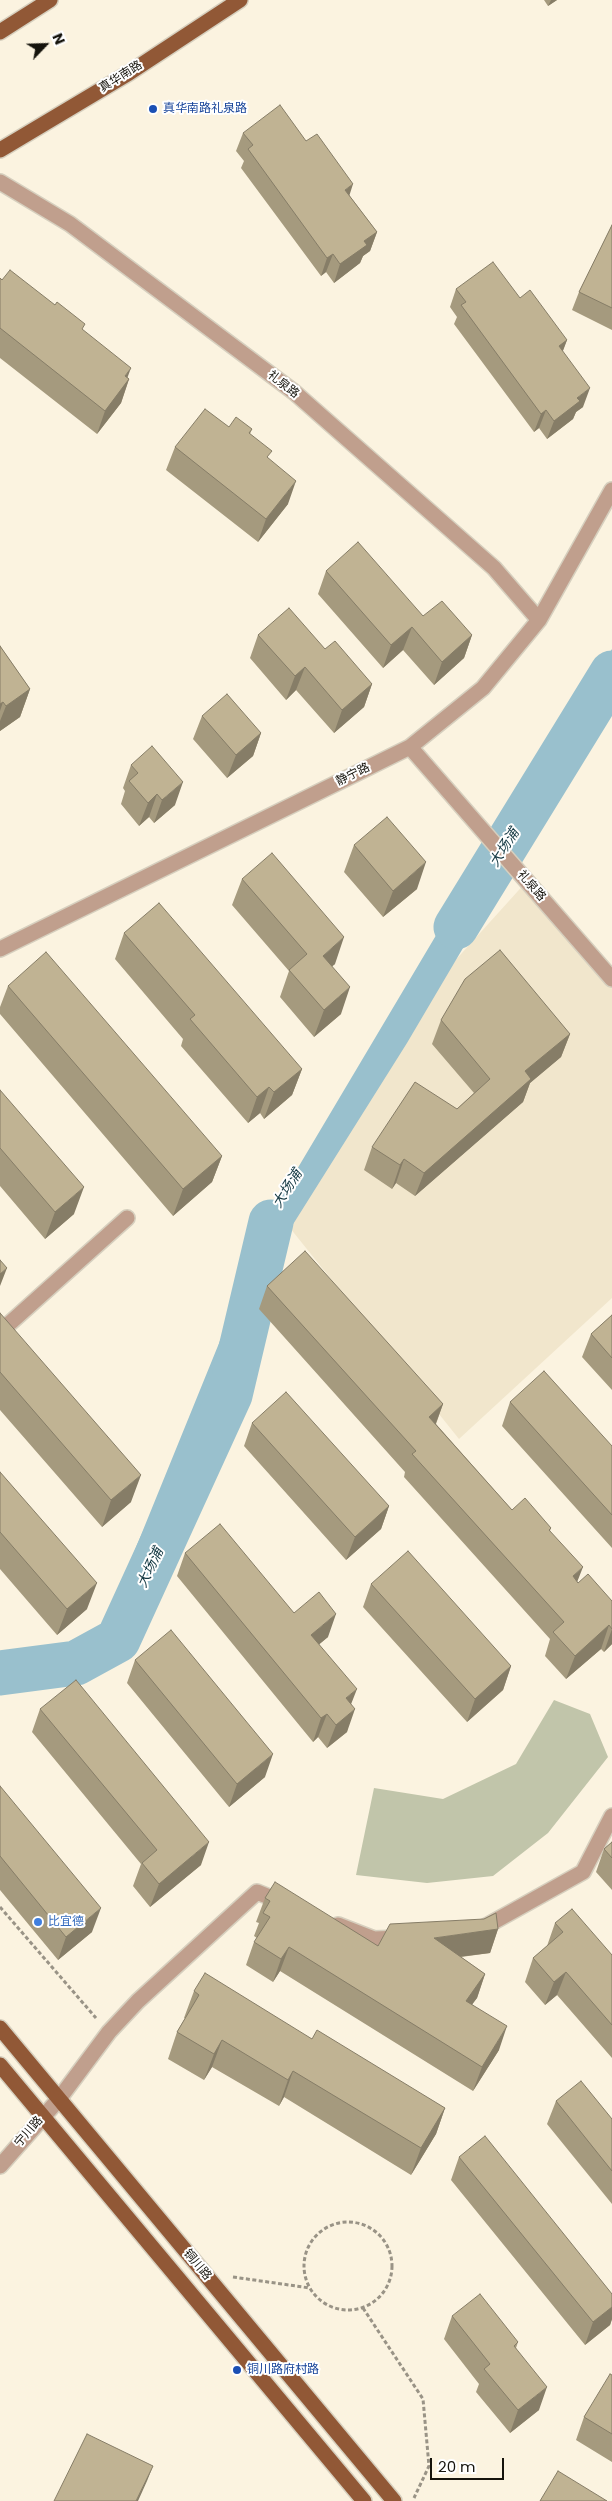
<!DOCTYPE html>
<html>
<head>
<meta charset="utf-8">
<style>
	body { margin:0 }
	#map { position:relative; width:612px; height:2501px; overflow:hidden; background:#fbf3e0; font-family:Poppins,sans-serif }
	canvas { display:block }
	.north { position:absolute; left:20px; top:20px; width:50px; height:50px; -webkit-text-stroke:4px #fff; paint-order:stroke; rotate:66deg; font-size:14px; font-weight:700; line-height:20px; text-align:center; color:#15130c }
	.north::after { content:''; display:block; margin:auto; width:18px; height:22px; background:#15130c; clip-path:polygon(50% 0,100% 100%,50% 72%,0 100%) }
	.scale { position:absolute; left:430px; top:2458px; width:74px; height:22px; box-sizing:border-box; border:2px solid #15130c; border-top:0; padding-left:6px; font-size:15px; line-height:18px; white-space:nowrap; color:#15130c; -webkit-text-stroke:4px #fff; paint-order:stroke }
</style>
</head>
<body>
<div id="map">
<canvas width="612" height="2501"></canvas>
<div class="north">N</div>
<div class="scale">20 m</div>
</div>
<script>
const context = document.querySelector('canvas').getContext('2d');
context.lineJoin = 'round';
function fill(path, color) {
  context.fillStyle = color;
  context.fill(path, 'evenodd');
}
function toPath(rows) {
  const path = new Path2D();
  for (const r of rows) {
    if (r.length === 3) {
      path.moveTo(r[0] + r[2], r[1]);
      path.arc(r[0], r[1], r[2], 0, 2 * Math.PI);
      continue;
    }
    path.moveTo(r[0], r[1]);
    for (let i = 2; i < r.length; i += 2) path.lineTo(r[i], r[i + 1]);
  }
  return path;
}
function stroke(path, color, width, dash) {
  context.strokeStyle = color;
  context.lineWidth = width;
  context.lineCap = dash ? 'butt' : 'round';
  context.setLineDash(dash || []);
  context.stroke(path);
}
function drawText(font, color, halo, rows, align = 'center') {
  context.font = font + ' Poppins,"Noto Sans SC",sans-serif';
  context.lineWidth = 4;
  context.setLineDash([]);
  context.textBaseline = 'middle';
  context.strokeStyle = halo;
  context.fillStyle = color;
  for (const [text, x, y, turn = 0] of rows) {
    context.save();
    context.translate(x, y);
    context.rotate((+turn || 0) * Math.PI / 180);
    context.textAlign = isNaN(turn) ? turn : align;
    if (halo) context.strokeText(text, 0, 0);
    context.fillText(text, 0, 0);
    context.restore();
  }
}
const built = toPath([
	[527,881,612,979,612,1298,459,1439,274,1208,396,1026]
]);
const green = toPath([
	[554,1700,590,1714,608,1757,548,1833,493,1876,427,1883,356,1875,374,1788,443,1799,516,1764]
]);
const water = toPath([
	[612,649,612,700,526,848,505,822],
	[479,863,499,887,407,1043,258,1280,230,1395,118,1640,69,1683,0,1692,0,1669,62,1665,104,1626,274,1208]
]);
const river = toPath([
	[456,927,612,673],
	[0,1673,76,1663,118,1640,230,1395,271,1222]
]);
const path = toPath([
	[0,1907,96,2018],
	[348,2266,44],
	[233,2277,310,2288],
	[363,2308,423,2399,429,2466,414,2498]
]);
const minor = toPath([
	[0,182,70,224,294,392,494,568,539,620],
	[410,747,612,979],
	[0,949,410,747,483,688,539,620,612,490],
	[0,1332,127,1218],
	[338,1925,374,1939,402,1938],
	[479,1930,583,1872,612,1816],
	[0,2166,59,2099,109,2032,138,2001,257,1892,284,1903]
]);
const major = toPath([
	[0,32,50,0],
	[0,150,129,73,240,0],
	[0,2028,394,2501],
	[0,2065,364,2501]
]);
const wall = toPath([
	[544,0,557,0,548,6],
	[243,133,306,141,349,195,377,232,370,251,363,256,360,263,334,283,326,272,321,276,241,168,244,161,236,151],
	[612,225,612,330,572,310,579,292],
	[0,278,83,330,129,379,121,403,97,434,0,358],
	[456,289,520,298,567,340,562,352,583,407,576,412,573,419,547,439,539,428,534,432,454,324,457,317,450,307],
	[229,427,252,429,250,434,269,459,288,504,258,542,166,470,175,447],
	[326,571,423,616,472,635,464,658,434,685,403,650,383,668,318,594],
	[258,635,325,649,372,684,364,707,334,733,296,690,286,700,250,658],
	[0,646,30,689,20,717,0,731],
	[202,716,261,733,253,756,227,778,193,739],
	[131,765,175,805,154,823,149,817,139,826,121,804,125,791,123,788],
	[354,845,417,889,383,917,344,872],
	[242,879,335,964,332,966,341,1014,314,1037,280,997,289,971,232,905],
	[124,933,302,1069,292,1095,264,1119,260,1113,248,1123,181,1046,183,1039,115,959],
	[8,986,222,1156,212,1182,173,1216,0,1014,0,1007],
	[441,1020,570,1034,561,1057,530,1083,523,1102,415,1196,396,1183,392,1189,364,1170,372,1147,457,1109,474,1093,432,1044],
	[0,1090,74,1214,45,1239,0,1186],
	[267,1286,443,1404,436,1424,512,1510,551,1528,550,1531,577,1582,612,1601,612,1644,604,1652,601,1649,566,1679,545,1656,550,1639,404,1477,405,1472,259,1309],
	[0,1313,131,1502,102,1527,0,1410],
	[612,1315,612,1390,582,1357,591,1334],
	[510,1402,612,1446,612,1548,502,1426],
	[252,1423,389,1506,381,1529,346,1560,244,1446],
	[0,1472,87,1609,57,1635,0,1569],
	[185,1553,294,1613,328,1637,319,1644,351,1704,347,1732,327,1748,318,1737,313,1742,177,1576],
	[371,1584,511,1666,503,1690,467,1722,363,1607],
	[135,1660,265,1777,229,1807,127,1683],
	[40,1709,201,1865,150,1907,133,1886,141,1864,32,1732],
	[0,1786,92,1932,58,1960,0,1890],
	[612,1842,612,1890,596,1872,604,1849],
	[265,1898,378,1946,498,1929,490,1953,461,1957,485,1974,477,1998,472,2004,499,2050,473,2091,280,1971,273,1982,246,1965,254,1942,257,1938,254,1936,259,1923,256,1922],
	[555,1923,612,1955,612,2058,557,1995,545,2005,525,1982,533,1958,547,1946],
	[194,1991,312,2039,445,2108,436,2134,411,2175,284,2097,279,2106,212,2067,204,2080,168,2059,177,2032,185,2018,184,2018],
	[556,2101,612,2119,612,2204,547,2124],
	[459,2157,612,2294,612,2319,610,2325,585,2345,451,2180],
	[452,2316,518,2342,516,2348,539,2410,510,2433,476,2392,479,2384,444,2339],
	[612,2375,612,2462,576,2440,584,2417]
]);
const shadedWall = toPath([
	[551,0,557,0,548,6],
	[353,184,347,203,345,190],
	[377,232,370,251,363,256,360,263,334,283,340,264,364,241],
	[333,254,326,272,321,276,327,258],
	[567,340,560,359,559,346],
	[131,368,125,384,129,379,121,403,97,434,105,411,125,376],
	[590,388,583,407,576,412,573,419,547,439,554,421,577,398],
	[546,410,539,428,534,432,541,414],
	[296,481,288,504,258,542,266,519],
	[412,627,403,650,383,668,391,645],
	[472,635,464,658,434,685,442,662],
	[305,667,296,690,286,700,295,676],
	[372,684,364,707,334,733,342,710],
	[30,689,20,717,0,731,0,721,6,706],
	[3,702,0,711,0,704],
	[261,733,253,756,227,778,236,755],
	[183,782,175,805,154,823,162,800],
	[157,794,149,817,139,826,148,803],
	[426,862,417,889,383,917,393,891],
	[344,937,335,964,314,982,323,956],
	[350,987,341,1014,314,1037,324,1010],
	[570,1034,561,1057,530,1083,523,1102,415,1196,424,1173,525,1071],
	[302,1069,292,1095,264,1119,274,1092],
	[269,1087,260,1113,248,1123,257,1097],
	[222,1156,212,1182,173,1216,183,1189],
	[404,1159,396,1183,392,1189,400,1165],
	[84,1187,74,1214,45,1239,55,1212],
	[7,1268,0,1286,0,1274],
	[443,1404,434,1428,429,1417],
	[141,1475,131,1502,102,1527,111,1500],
	[389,1506,381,1529,346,1560,355,1537],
	[583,1567,574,1590,573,1576],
	[97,1583,87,1609,57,1635,67,1609],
	[336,1614,328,1637,303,1658,311,1635],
	[609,1625,601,1649,566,1679,575,1656],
	[612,1629,612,1644,604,1652],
	[511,1666,503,1690,467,1722,475,1699],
	[357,1689,348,1712,346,1698],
	[355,1709,347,1732,327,1748,336,1725],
	[327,1714,318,1737,313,1742,321,1718],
	[273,1754,265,1777,229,1807,237,1784],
	[209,1842,201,1865,150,1907,159,1884],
	[101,1908,92,1932,58,1960,66,1937],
	[498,1929,490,1953,425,1961,434,1938],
	[289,1947,280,1971,273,1982,281,1959],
	[566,1972,557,1995,545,2005,554,1982],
	[485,1974,477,1998,457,2025,466,2001],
	[507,2026,499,2050,473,2091,482,2067],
	[222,2040,212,2067,204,2080,214,2054],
	[293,2071,284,2097,279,2106,288,2080],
	[445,2108,436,2134,411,2175,421,2148],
	[612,2307,612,2319,610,2325,585,2345,593,2322],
	[547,2387,539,2410,510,2433,518,2410],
	[153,2466,147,2481,138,2501,136,2501]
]);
const building = toPath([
	[280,105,306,141,317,134,353,184,345,190,377,232,364,241,367,245,340,264,333,254,327,258,248,149,253,145,243,133,280,105],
	[612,225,612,308,579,292,612,225],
	[493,262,520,298,530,290,567,340,559,346,590,388,577,398,580,401,554,421,546,410,541,414,461,305,466,302,456,289,493,262],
	[10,270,55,305,57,302,85,324,82,329,131,368,125,376,129,379,105,411,0,328,0,278,2,280,10,270],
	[205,409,229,427,236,417,252,429,249,433,272,451,267,457,296,481,266,519,175,447,205,409],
	[358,542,423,616,442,601,472,635,442,662,412,627,391,645,326,571,358,542],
	[289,608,325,649,335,641,372,684,342,710,305,667,295,676,258,635,289,608],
	[0,646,30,689,6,706,3,702,0,704,0,646],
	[227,694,261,733,236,755,202,716,227,694],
	[152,746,183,782,162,800,157,794,148,803,129,781,138,773,131,765,152,746],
	[387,817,426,862,393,891,354,845,387,817],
	[272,853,344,937,323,956,350,987,324,1010,289,970,307,954,242,879,272,853],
	[159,903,302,1069,274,1092,269,1087,257,1097,190,1019,195,1015,124,933,159,903],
	[500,950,570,1034,525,1071,531,1079,424,1173,404,1159,400,1165,372,1147,415,1082,457,1109,490,1079,441,1020,465,979,500,950],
	[46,952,222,1156,183,1189,8,986,46,952],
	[0,1090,84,1187,55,1212,0,1148,0,1090],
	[305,1251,443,1404,429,1417,512,1510,525,1498,551,1528,549,1530,583,1567,573,1576,578,1583,588,1574,612,1601,612,1629,609,1625,575,1656,553,1632,564,1622,412,1454,416,1451,267,1286,305,1251],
	[0,1260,7,1268,0,1274,0,1260],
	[0,1313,141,1475,111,1500,0,1372,0,1313],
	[612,1315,612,1358,591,1334,612,1315],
	[544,1371,612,1446,612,1515,510,1402,544,1371],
	[286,1392,389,1506,355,1537,252,1423,286,1392],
	[0,1472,97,1583,67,1609,0,1532,0,1472],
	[220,1524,294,1613,319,1592,336,1614,311,1635,357,1689,346,1698,355,1709,336,1725,327,1714,321,1718,185,1553,220,1524],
	[408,1551,511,1666,475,1699,371,1584,408,1551],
	[171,1630,273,1754,237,1784,135,1660,171,1630],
	[76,1680,209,1842,159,1884,142,1863,157,1850,40,1709,76,1680],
	[0,1786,101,1908,66,1937,0,1856,0,1786],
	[612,1842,612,1858,604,1849,612,1842],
	[275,1882,378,1946,390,1924,484,1919,496,1913,498,1929,434,1938,485,1974,466,2001,507,2026,482,2067,289,1947,281,1959,254,1942,270,1917,263,1913,270,1901,265,1898,275,1882],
	[572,1909,612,1955,612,2025,566,1972,554,1982,533,1958,563,1932,555,1923,572,1909],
	[205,1973,312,2039,317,2030,445,2108,421,2148,293,2071,288,2080,222,2040,214,2054,177,2032,199,1995,194,1991,205,1973],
	[581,2081,612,2119,612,2171,556,2101,581,2081],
	[485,2136,612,2294,612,2307,593,2322,459,2157,485,2136],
	[480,2294,518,2342,514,2346,547,2387,518,2410,484,2369,490,2364,452,2316,480,2294],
	[610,2374,612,2375,612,2434,584,2417,610,2374],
	[87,2434,153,2466,136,2501,54,2501,87,2434],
	[558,2471,607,2501,540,2501,558,2471]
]);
const markers = [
	[153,109,5,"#1a4fb4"],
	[38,1922,5,"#3f7fe0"],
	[237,2370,5,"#1a4fb4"]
];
const streetNames = [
	["真华南路",121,77,-32],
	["礼泉路",283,385,38],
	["静宁路",353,775,-26],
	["礼泉路",531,886,49],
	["宁川路",29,2132,-49],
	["铜川路",197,2265,50]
];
const transitNames = [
	["真华南路礼泉路",163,109],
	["铜川路府村路",247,2370]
];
const shopNames = [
	["比宜德",48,1922]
];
const waterNames = [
	["大场浦",505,848,-58],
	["大场浦",288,1189,-58],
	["大场浦",151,1568,-65]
];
fill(built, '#f1e6cc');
fill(green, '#c1c5aa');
fill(water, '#99c0cd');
stroke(river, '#99c0cd', 45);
stroke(minor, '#d6cfbe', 18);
stroke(major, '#d6cfbe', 18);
stroke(path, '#999386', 3, [4, 2.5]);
stroke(minor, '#c09f8d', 15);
stroke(major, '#915836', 15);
fill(wall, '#a59a7e');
fill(shadedWall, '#867d67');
fill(building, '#c0b393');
stroke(building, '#867d67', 1);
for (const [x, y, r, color] of markers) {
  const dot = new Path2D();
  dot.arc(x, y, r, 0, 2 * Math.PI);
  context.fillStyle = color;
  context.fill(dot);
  stroke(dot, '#fff', 2);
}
drawText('12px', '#15130c', '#fff', streetNames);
drawText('12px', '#164399', '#fff', transitNames, 'left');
drawText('12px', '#366cbe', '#fff', shopNames, 'left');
drawText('italic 14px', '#123741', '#fff', waterNames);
</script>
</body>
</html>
